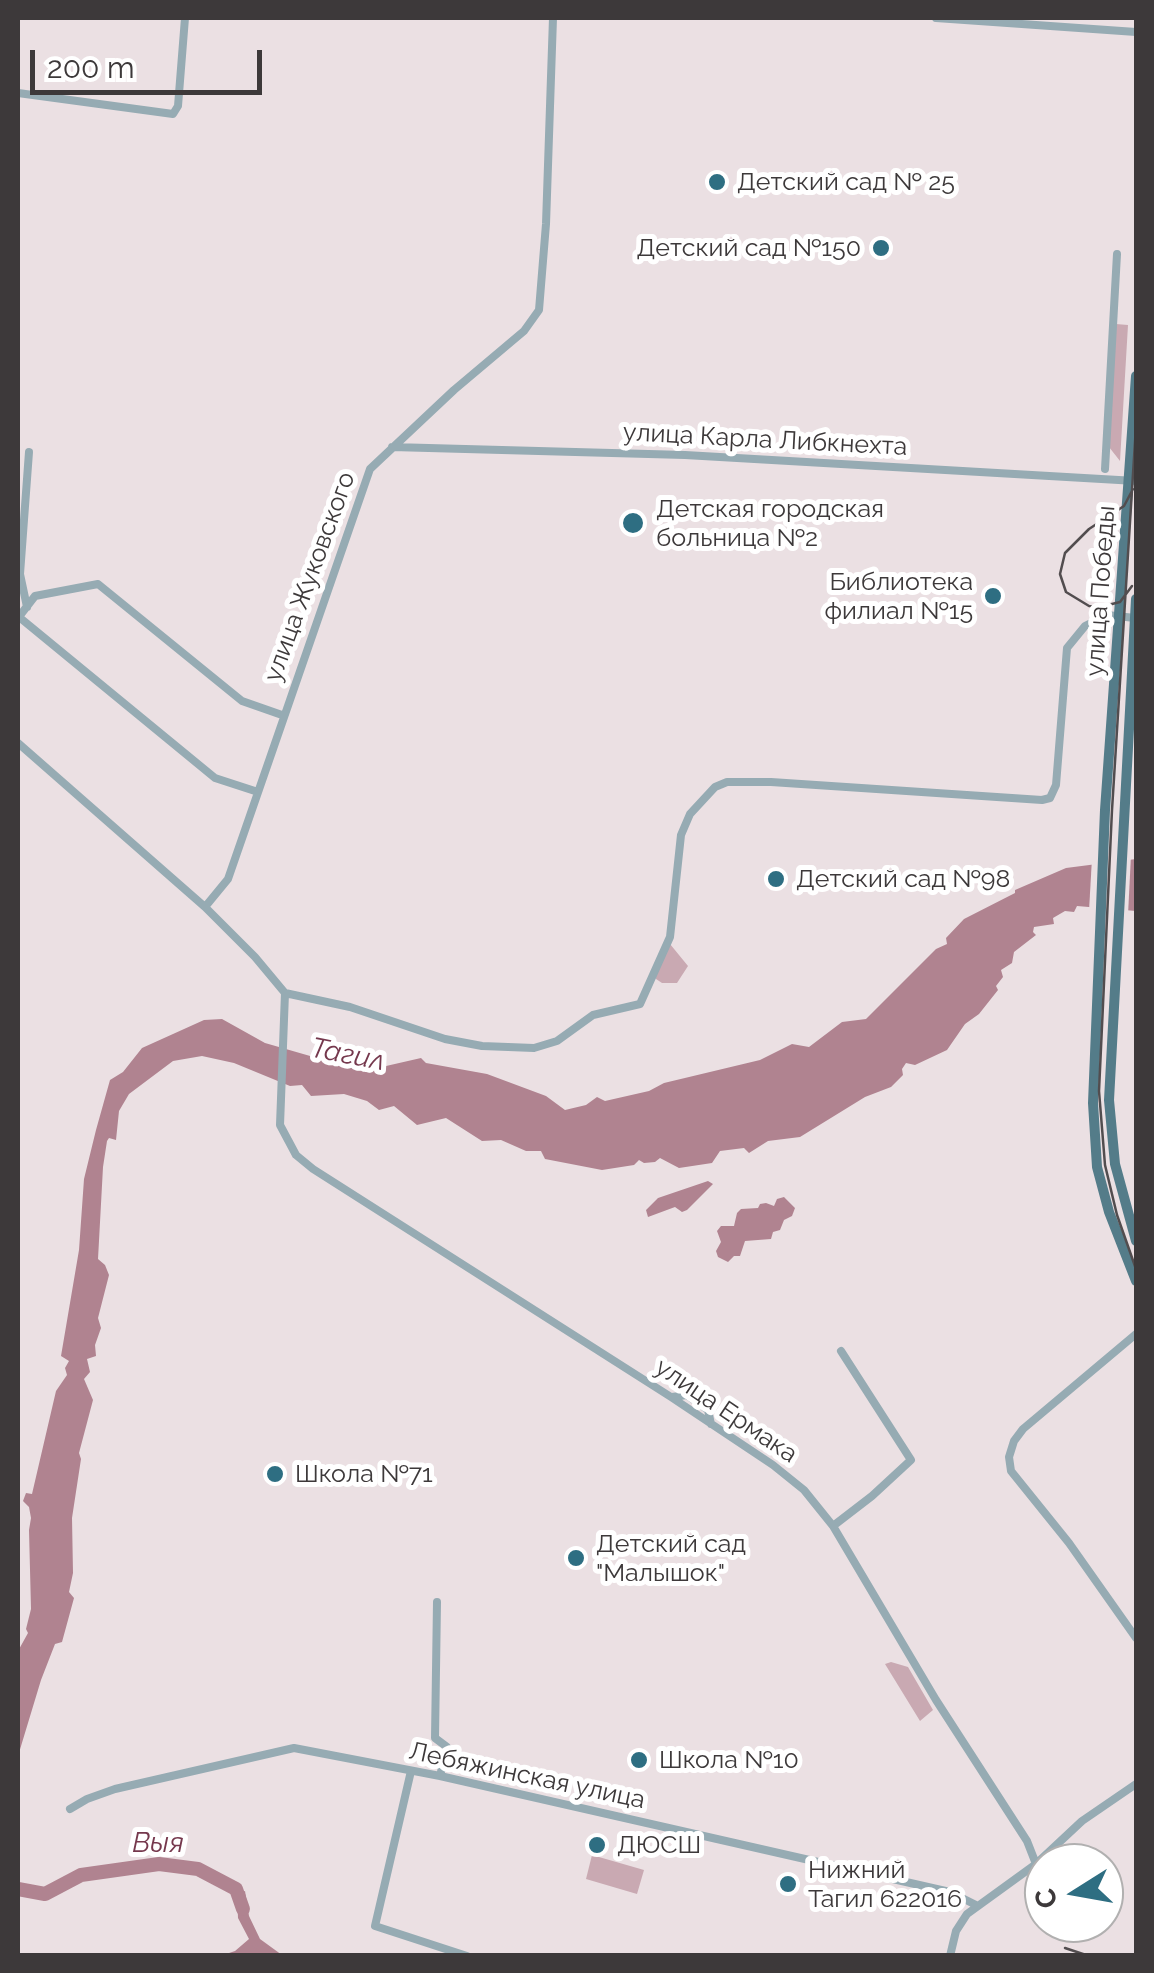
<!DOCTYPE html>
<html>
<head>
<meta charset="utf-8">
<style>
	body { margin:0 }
	#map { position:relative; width:1154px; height:1973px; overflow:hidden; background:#ebe0e3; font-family:Raleway,sans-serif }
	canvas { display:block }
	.frame { position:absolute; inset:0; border:20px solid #3d393a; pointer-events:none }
	.north { position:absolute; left:1024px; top:1843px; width:100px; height:100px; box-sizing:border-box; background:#fff; border:2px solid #b1b0b0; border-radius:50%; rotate:259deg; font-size:28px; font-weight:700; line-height:40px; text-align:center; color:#3d393a }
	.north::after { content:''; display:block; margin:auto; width:35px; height:45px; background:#2e6e82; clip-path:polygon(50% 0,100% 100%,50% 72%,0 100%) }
	.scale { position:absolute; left:30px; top:50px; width:232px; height:45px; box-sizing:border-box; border:5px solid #3d393a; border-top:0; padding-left:12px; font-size:30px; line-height:35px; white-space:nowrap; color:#3d393a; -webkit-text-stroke:8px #fff; paint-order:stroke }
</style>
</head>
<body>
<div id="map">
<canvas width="1154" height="1973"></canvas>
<div class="frame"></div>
<div class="north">С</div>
<div class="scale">200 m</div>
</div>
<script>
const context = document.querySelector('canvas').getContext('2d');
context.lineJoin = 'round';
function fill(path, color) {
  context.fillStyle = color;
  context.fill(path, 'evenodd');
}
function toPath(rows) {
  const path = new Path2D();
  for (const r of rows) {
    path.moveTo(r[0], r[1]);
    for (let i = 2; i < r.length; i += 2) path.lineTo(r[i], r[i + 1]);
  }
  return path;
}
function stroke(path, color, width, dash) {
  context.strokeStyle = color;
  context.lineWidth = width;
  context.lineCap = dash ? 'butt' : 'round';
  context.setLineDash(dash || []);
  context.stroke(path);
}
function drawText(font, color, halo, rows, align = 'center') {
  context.font = font + ' Raleway,sans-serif';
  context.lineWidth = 10;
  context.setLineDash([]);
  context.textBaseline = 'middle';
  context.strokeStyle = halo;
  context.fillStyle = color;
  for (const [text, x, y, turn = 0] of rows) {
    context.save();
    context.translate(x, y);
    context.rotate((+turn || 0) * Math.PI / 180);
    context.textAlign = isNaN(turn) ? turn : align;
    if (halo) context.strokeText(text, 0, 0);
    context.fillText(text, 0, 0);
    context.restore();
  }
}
const green = toPath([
	[1116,324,1128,325,1120,461,1109,447],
	[670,944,688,966,677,983,662,983,656,979,656,972],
	[891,1662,908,1667,933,1710,920,1721,885,1664],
	[592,1855,644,1870,637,1894,586,1879]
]);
const water = toPath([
	[1136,859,1136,911,1077,906,1074,912,1065,911,1053,918,1054,924,1034,927,1033,932,1036,935,1014,952,1012,963,1001,970,1003,977,996,986,998,990,979,1014,965,1024,947,1050,915,1065,906,1063,902,1069,903,1075,891,1087,865,1097,800,1137,768,1141,749,1153,744,1148,720,1151,712,1163,679,1168,660,1158,655,1162,644,1163,639,1160,634,1165,602,1170,545,1159,541,1151,526,1151,501,1140,482,1141,446,1118,417,1125,394,1106,379,1110,367,1101,344,1094,311,1096,302,1085,290,1086,234,1063,202,1056,173,1061,129,1094,119,1111,116,1140,109,1138,107,1141,103,1167,98,1259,105,1265,109,1275,98,1318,101,1328,95,1345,96,1356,87,1359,90,1372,84,1379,93,1400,79,1453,81,1459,72,1518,73,1573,69,1592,74,1598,62,1642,55,1644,41,1680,18,1756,18,1651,28,1633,26,1629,31,1609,29,1530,31,1518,29,1507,23,1501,26,1493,32,1494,56,1391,67,1375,65,1368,69,1361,61,1356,79,1250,84,1179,96,1130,110,1080,123,1072,142,1048,204,1020,222,1019,265,1043,324,1060,361,1061,373,1069,421,1058,426,1063,487,1074,546,1096,565,1110,586,1105,597,1097,605,1101,649,1091,664,1083,760,1060,792,1044,809,1047,842,1022,866,1019,936,949,947,944,946,938,964,919,1015,893,1015,890,1066,868],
	[708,1181,713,1184,687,1210,682,1212,675,1207,648,1217,646,1210,658,1198],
	[784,1197,795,1208,792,1216,784,1220,780,1230,773,1232,771,1239,745,1241,740,1256,734,1256,728,1262,718,1257,716,1251,721,1242,717,1231,721,1226,734,1226,737,1213,741,1209,758,1208,760,1204,766,1203,774,1206,777,1199],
	[245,1891,249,1916,260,1939,282,1955,223,1955,235,1951,249,1939,238,1918,237,1894]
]);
const pier = toPath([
	[1131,855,1128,915,1089,911,1092,858]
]);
const river = toPath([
	[18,1889,45,1894,81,1875,159,1864,198,1869,236,1889,243,1909]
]);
const minor = toPath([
	[936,18,1136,32],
	[18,93,173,114,178,106,185,18],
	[392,447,685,455,1136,481],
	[1105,469,1117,254],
	[27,607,20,574,29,452],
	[19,617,215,778,258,792],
	[18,618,35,596,98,584,242,701,282,715],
	[18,743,205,907,255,957,285,993,350,1007,445,1039,482,1046,534,1048,557,1041,593,1015,640,1004,670,937,681,835,690,814,715,787,727,782,771,782,1042,800,1050,798,1056,785,1067,648,1085,626,1107,615,1135,618],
	[205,907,228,879,370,469,454,390,524,331,539,310,546,224,553,18],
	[285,993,280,1125,296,1155,313,1169,671,1397,773,1465,804,1490,833,1526,936,1700,1027,1841,1036,1864],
	[1136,1334,1023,1429,1014,1441,1009,1457,1011,1471,1069,1543,1136,1638],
	[672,1397,687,1395,708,1410,711,1424],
	[833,1526,872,1496,911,1460,841,1351],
	[437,1602,435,1738,447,1747,440,1776],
	[411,1771,375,1926,467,1956],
	[70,1809,87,1799,115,1789,294,1748,440,1776,950,1892,976,1905],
	[950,1956,956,1931,967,1914,1036,1864,1082,1821,1136,1784]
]);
const major = toPath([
	[1136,376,1105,810,1093,1103,1097,1167,1109,1212,1136,1281],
	[1136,599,1109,1100,1115,1164,1136,1241]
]);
const tram = toPath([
	[1136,426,1112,810,1099,1091,1105,1165,1117,1215,1136,1269],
	[1132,586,1120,602,1100,607,1089,606,1066,592,1060,574,1065,553,1089,529,1124,506,1133,489]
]);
const rail = toPath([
	[1065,1948,1089,1956]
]);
const markers = [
	[717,182,10,"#2e6e82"],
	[881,248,10,"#2e6e82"],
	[633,523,12,"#2e6e82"],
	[993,596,10,"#2e6e82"],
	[776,879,10,"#2e6e82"],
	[275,1474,10,"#2e6e82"],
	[576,1558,10,"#2e6e82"],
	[639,1760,10,"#2e6e82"],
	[597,1845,10,"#2e6e82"],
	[788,1884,10,"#2e6e82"]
];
const poiNames = [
	["Детский сад № 25",737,182],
	["Детский сад №150",861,248,"right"],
	["Детская городская",656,509],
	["больница №2",656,538],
	["Библиотека",973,582,"right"],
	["филиал №15",973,611,"right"],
	["Детский сад №98",796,879],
	["Школа №71",295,1474],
	["Детский сад",596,1544],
	["\"Малышок\"",596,1573],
	["Школа №10",659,1760],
	["ДЮСШ",617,1845],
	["Нижний",808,1870],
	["Тагил 622016",808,1899]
];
const streetNames = [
	["улица Карла Либкнехта",765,440,3],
	["улица Жуковского",310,577,-70],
	["улица Победы",1101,591,-86],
	["улица Ермака",726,1411,34],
	["Лебяжинская улица",527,1776,12]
];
const waterNames = [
	["Тагил",348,1055,11],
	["Выя",158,1844]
];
fill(green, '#c9a9b2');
fill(water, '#b08390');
fill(pier, '#ebe0e3');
stroke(river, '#b08390', 14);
stroke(minor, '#96abb3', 8);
stroke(major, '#547c89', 10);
stroke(tram, '#524d4f', 2.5);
stroke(rail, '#524d4f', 2.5);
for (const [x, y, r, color] of markers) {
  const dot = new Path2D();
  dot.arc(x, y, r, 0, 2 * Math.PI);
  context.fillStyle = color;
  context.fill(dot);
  stroke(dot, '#fff', 4);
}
drawText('25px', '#3d393a', '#fff', poiNames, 'left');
drawText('25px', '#3d393a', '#fff', streetNames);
drawText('italic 28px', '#75384d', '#fff', waterNames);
</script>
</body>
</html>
